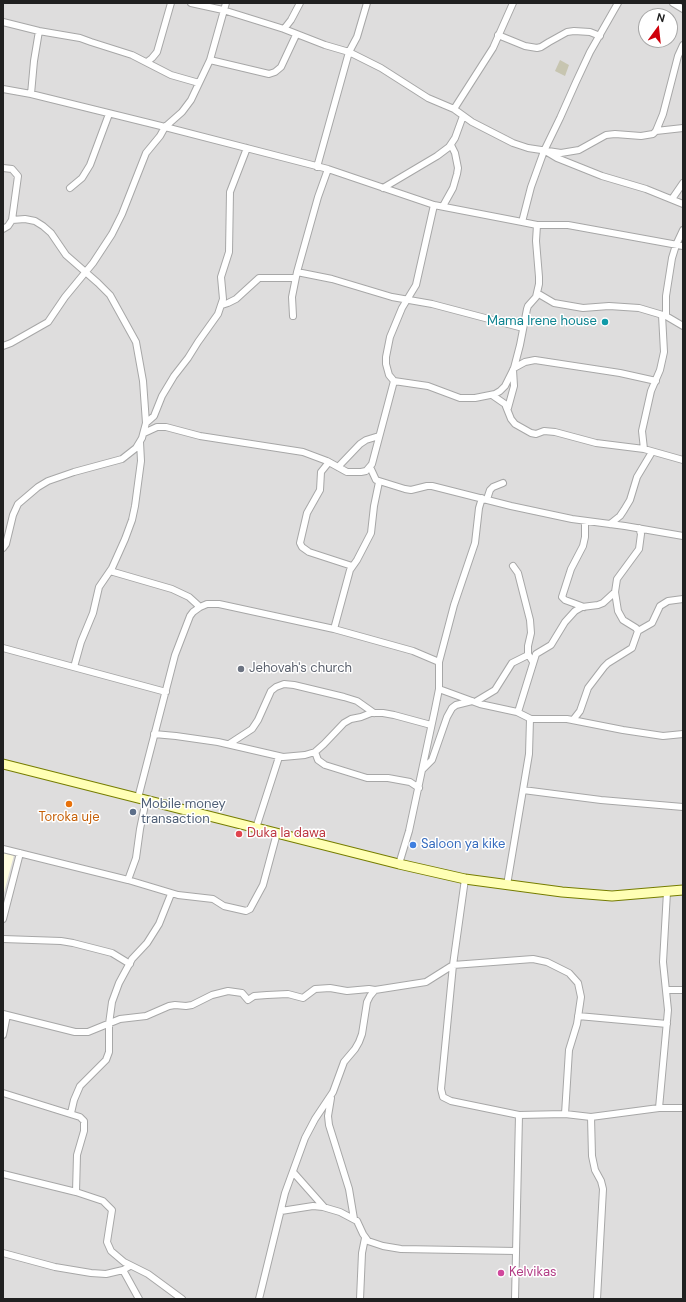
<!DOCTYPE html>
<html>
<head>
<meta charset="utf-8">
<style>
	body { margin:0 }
	#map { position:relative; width:686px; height:1302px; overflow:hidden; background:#f1ede5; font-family:"DM Sans",sans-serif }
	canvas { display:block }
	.frame { position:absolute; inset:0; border:4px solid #202020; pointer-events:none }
	.north { position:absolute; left:638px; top:8px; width:40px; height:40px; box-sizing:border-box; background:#fff; border:1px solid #a6a6a6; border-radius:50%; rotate:15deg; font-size:11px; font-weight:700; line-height:16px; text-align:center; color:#202020 }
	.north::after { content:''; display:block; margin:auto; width:14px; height:18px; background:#cf000b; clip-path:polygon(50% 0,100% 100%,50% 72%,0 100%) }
</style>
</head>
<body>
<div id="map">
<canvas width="686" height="1302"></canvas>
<div class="frame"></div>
<div class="north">N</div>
</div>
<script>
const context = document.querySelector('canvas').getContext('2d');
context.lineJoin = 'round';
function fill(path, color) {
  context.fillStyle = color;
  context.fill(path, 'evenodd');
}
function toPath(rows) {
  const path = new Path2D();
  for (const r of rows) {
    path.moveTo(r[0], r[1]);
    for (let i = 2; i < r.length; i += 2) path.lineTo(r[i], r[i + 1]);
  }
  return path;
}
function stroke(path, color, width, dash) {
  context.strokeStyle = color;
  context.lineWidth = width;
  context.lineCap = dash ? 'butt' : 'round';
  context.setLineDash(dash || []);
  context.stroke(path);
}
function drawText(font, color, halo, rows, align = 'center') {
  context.font = font + ' "DM Sans",sans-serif';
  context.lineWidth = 3;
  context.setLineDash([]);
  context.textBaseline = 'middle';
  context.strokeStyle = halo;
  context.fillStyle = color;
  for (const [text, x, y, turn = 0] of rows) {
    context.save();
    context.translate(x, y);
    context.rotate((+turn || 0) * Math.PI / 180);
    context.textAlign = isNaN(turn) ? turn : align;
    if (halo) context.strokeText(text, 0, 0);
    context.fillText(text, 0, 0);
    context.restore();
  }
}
const residential = toPath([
	[3,3,683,3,683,1299,3,1299],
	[646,16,670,16,670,40,646,40]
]);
const education = toPath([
	[3,853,14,855,3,896]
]);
const construction = toPath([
	[560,60,569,65,565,76,555,71]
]);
const street = toPath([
	[191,3,223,10,284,29,325,45,349,52,381,68,428,98,454,109,472,122,513,143,528,148,561,153,579,150,606,135,615,134,641,136,653,134,656,131,663,114,678,56,683,45],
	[673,3,683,9],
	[3,22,39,31,80,38,91,42,132,55,171,75,199,83],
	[284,29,291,20,300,3],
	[498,35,525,46,537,48,541,47,549,42,567,32,574,31,590,32,600,36],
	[210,60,269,74,275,72,281,67,296,35],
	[147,62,152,58,157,52,171,3],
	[3,89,31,94,165,127,328,169,434,205,522,222,537,225,568,225,683,246],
	[31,94,34,61,39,31],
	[454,109,493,48,513,3],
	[656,131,683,128],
	[547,152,557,158,602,176,646,189,683,204],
	[317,167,349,52,357,37,367,3],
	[3,168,12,169,18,176,12,220],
	[70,188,82,178,90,165,109,114],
	[383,188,437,156,449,147,455,138,463,116],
	[672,199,683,183],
	[434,205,416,285,402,308,390,337,386,357,386,364,389,375,394,381,428,386,460,398,475,398,495,394,500,391,505,386,514,368,520,345,527,309,528,306,536,297,539,284,539,277,536,241,537,225],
	[443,206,453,188,457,174,458,168,455,153,451,145],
	[522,222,531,187,544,151,560,118,576,82,590,52,618,3],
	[3,229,8,226,12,220,25,219,35,221,43,226,51,233,66,255,98,283,110,295,136,342,143,381,146,423],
	[297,272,332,279,392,297,432,304,523,328],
	[537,293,554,303,583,308,609,306,639,308,666,316,683,326],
	[222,305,228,303,236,299,259,278,295,278],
	[293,316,292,297,297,272,318,197,328,169],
	[666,316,666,296,672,258,676,245,683,230],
	[3,346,11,343,48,322,65,297,93,263,112,234,122,214,146,153,160,136,165,127,182,112,191,100,210,60,226,3],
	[514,368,525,362,535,360,620,373,656,381],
	[492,395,505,404,511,419,515,424,531,433,536,434,544,431,555,432,596,443,644,449,683,460],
	[508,408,514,386,513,370],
	[144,433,157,427,166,427,200,436,303,452,327,461,347,472,361,472,366,471,372,464,394,381],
	[644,449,642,431,651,391,660,370,664,352,662,315],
	[329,462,321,472,320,490,307,513,300,543,302,547,309,552,352,566],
	[338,467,360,444,366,440,379,436],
	[370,467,376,480,405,489,411,490,427,486,432,486,511,506,572,519,625,526,683,536],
	[487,499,490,490,493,487,503,483],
	[610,524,620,516,624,510,630,500,637,477,652,452],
	[3,548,6,544,13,515,18,504,38,487,48,481,74,472,122,459,136,448,142,438,146,423,154,416,162,396,174,376,188,358,198,342,218,314,223,299,221,277,229,252,230,192,247,148],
	[513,566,518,573,530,620,531,633,528,646,528,654,533,662],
	[110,571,172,589,189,597,200,607],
	[584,607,565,600,562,597,571,569,583,546,585,537,585,521],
	[334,629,350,570,357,560,371,533,374,506,379,482],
	[638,631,636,628,623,620,618,611,615,592,617,579,639,549,641,534,639,528],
	[3,648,166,692],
	[74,667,81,642,93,613,99,587,112,568,125,539,132,520,135,506,141,461,140,442],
	[439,689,480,704,517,712,531,719,567,719,623,730,663,736,683,734],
	[475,702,495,690,512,663,528,655],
	[518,712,536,654,551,645,565,622,575,611,582,607,598,605,603,603,615,592],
	[573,720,580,711,588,688,604,667,608,663,632,648,638,631,652,623,660,606,668,601,683,599],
	[154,734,176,736,218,742,283,757,305,755,315,752,324,744,344,723,351,719,361,717,371,713,383,713,394,715,431,725],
	[229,744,252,729,258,720,271,691,276,687,284,684,294,685,344,697,357,701,374,713],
	[315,752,318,760,325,765,367,778,388,778,410,782,419,788],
	[423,769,432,760,447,717,452,708,456,705,472,701],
	[523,790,601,800,683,807],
	[138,798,175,655,190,616,193,612,200,607,207,604,219,604,334,629,413,651,439,662],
	[256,828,279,757],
	[3,849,128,880,178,895,213,899,224,906,246,911,250,909,263,885,277,833],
	[399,864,409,831,435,709,439,689,439,662,454,605,475,543,479,508,482,498],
	[465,879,453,965,441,1089,443,1097,451,1101,519,1115,565,1114,591,1117,659,1108,683,1108],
	[128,880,136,858,140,829,146,800],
	[507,885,529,754,530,719],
	[3,919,20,853],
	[3,939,61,941,73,943,112,953,130,964],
	[666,990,683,990],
	[3,1014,75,1032,88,1032,120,1019,146,1016,169,1006,175,1005,186,1006,192,1005,212,995,228,991,242,993,248,1000,254,996,267,995,288,994,303,998,315,989,330,988,347,991,369,989,375,990],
	[578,1016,667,1024],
	[3,1035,7,1015],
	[3,1093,80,1117,84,1121,84,1131,77,1155,76,1192],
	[331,1098,328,1116,329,1125,349,1189,354,1219],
	[659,1108,668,1010,663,962,667,892],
	[71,1113,74,1100,80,1086,106,1060,109,1052,109,1024,112,1002,119,983,132,959,147,943,159,924,171,894],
	[591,1117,592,1156,595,1170,601,1181,603,1189,597,1299],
	[293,1172,324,1207],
	[3,1174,76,1192,103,1201,112,1210,107,1242,111,1251,124,1262,148,1274,182,1299],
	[281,1211,313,1206,323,1207,340,1212,357,1221,363,1234,368,1241,383,1246,401,1249,516,1251],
	[3,1253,55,1267,91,1273,106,1274,123,1270,130,1266],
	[123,1270,139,1299],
	[259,1299,285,1193,305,1138,315,1119,333,1092,344,1062,355,1049,359,1042,362,1034,367,1002,370,996,375,990,426,982,453,965,533,959,547,962,569,973,578,983,581,997,577,1024,569,1050,565,1114],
	[360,1299,362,1253,365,1238],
	[515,1299,519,1115]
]);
const secondary = toPath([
	[3,764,399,864,465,879,562,892,612,896,683,890]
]);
const markers = [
	[605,322,4,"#0f9aa8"],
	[241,669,4,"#6b7280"],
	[69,804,4,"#e8710a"],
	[133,812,4,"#5c6f8a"],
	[239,834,4,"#e0444e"],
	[413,845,4,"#3f7fe0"],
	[501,1273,4,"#d1479c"]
];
const cultureNames = [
	["Mama Irene house",597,322]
];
const worshipNames = [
	["Jehovah's church",249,669]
];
const serviceNames = [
	["Mobile money",141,805],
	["transaction",141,820]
];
const foodNames = [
	["Toroka uje",69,818]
];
const healthNames = [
	["Duka la dawa",247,834]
];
const shopNames = [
	["Saloon ya kike",421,845]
];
const hotelNames = [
	["Kelvikas",509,1273]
];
fill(residential, '#dedddd');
fill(education, '#fffde0');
fill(construction, '#c7c5b0');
stroke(street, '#a7a7a7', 8);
stroke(secondary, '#767d00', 11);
stroke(street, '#fff', 6);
stroke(secondary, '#ffffb5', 9);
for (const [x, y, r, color] of markers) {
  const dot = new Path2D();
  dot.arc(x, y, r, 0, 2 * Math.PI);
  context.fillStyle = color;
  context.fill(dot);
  stroke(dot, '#fff', 1.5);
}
drawText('13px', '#0d838f', '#fff', cultureNames, 'right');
drawText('13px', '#5b616d', '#fff', worshipNames, 'left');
drawText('13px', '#4e5e75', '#fff', serviceNames, 'left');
drawText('13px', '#c56008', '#fff', foodNames);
drawText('13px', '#be3a42', '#fff', healthNames, 'left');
drawText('13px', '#366cbe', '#fff', shopNames, 'left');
drawText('13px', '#b23c85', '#fff', hotelNames, 'left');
</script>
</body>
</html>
